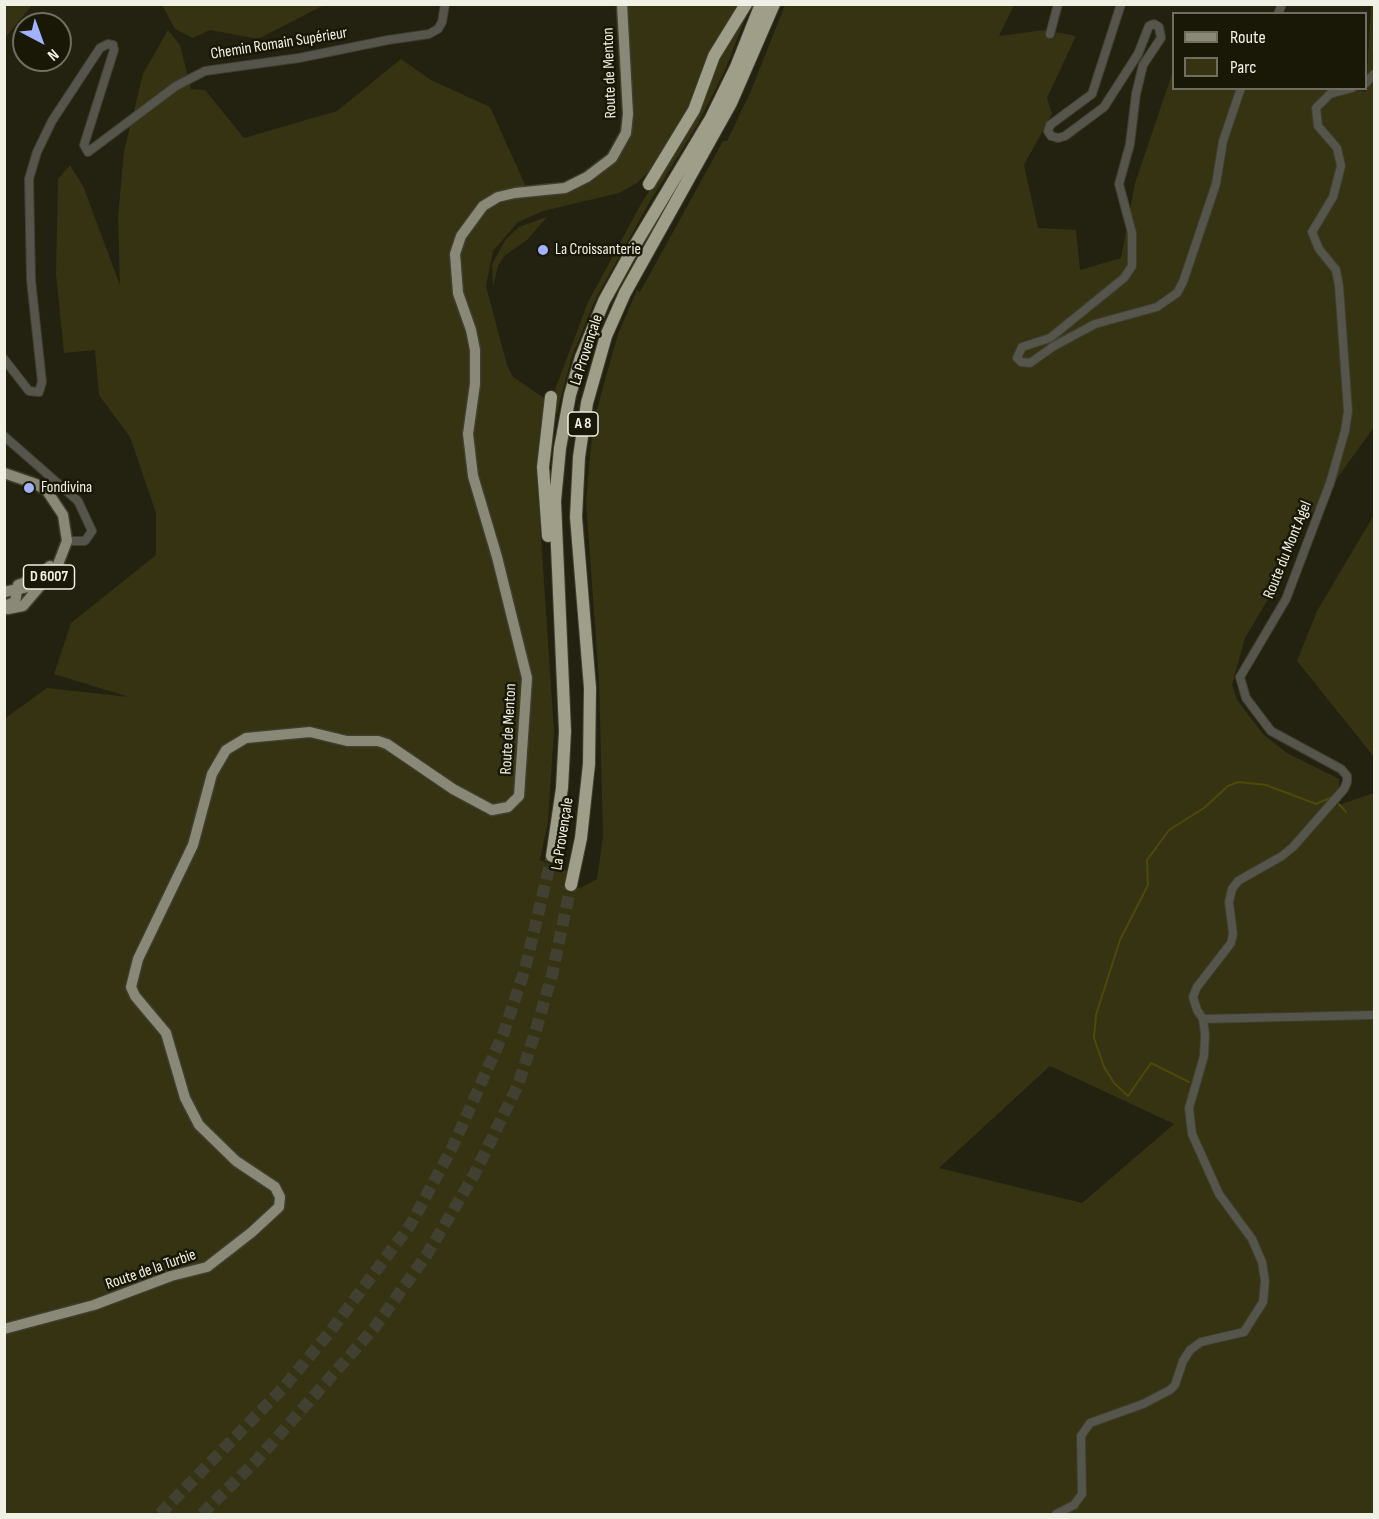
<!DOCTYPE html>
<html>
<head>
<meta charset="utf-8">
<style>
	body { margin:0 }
	#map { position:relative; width:1379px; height:1519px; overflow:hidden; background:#232110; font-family:"Sofia Sans Condensed",sans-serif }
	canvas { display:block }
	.frame { position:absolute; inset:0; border:6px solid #f1f0e5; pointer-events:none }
	.legend { position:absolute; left:1172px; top:12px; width:195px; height:78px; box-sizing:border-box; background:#191807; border:2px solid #6f6e60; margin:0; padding:8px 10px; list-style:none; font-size:18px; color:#f1f0e5 }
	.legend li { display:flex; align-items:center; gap:12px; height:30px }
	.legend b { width:30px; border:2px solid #6f6e60 }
	.north { position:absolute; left:12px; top:12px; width:60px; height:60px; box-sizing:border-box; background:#191807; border:2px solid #6f6e60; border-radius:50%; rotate:139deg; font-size:16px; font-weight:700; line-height:24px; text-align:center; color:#f1f0e5 }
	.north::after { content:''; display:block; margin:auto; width:21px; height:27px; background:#a3b2fd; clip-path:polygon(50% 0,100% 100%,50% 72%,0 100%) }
</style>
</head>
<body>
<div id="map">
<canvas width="1379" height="1519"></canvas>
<div class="frame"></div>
<ul class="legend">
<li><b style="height:8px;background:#8a8977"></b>Route</li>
<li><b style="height:16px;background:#363312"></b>Parc</li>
</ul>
<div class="north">N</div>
</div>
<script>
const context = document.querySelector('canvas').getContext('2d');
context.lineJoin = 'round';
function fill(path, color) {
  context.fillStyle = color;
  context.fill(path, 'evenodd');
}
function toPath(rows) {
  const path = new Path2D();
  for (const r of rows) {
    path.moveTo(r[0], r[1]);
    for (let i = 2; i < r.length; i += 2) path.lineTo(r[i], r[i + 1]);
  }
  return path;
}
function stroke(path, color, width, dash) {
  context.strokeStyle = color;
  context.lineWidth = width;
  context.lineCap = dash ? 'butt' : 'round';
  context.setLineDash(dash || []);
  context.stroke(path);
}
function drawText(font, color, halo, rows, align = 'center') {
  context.font = font + ' "Sofia Sans Condensed",sans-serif';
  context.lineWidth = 5;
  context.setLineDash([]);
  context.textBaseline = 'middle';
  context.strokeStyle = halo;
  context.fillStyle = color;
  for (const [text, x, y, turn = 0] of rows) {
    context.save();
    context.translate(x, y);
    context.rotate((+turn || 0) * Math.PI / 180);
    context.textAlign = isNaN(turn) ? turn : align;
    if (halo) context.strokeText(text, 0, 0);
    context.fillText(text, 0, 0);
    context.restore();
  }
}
const green = toPath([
	[5,4,32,5,5,38,4,5],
	[162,5,324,5,258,39,210,30,193,38,175,29],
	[626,5,741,5,709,53,692,104,650,170,637,183,619,193,543,211,518,222,493,251,486,286,507,365,513,377,546,399,537,477,554,731,548,822,540,860,568,871,565,886,580,888,597,879,603,836,599,681,586,502,593,423,618,334,637,290,640,292,723,141,727,141,750,93,785,5,1014,5,999,36,1045,30,1076,36,1047,98,1052,114,1024,165,1038,228,1076,230,1080,270,1121,258,1135,183,1173,71,1174,88,1351,88,1366,92,1371,5,1374,5,1374,427,1305,523,1283,574,1245,638,1232,685,1237,700,1264,735,1287,753,1339,779,1339,789,1324,810,1374,793,1374,1514,5,1514,4,719,47,688,129,697,54,674,71,623,156,555,156,513,130,437,99,395,95,350,64,353,56,274,58,179,70,165,83,186,120,285,118,217,124,151,143,74,168,30,180,45,191,89,205,90,244,138,337,111,401,59,431,80,490,107,531,198,571,191,599,175,624,144],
	[1050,1066,1174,1124,1082,1203,939,1168],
	[746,16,726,68,698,124,649,203,595,300,572,356,553,427,549,428,556,387,588,302,641,204,702,104,723,48],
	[547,217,527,240,504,256,498,266,493,287,492,264,506,239,519,227],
	[1374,515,1374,757,1297,661,1317,611]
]);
const stream = toPath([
	[1336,801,1346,812],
	[1189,1082,1151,1063,1128,1096,1114,1083,1104,1067,1094,1038,1096,1015,1120,940,1148,885,1147,860,1169,830,1204,808,1228,786,1238,782,1266,785,1316,804,1332,797]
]);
const highwayTunnel = toPath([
	[160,1514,283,1388,329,1333,411,1224,452,1148,504,1032,525,969,552,856],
	[202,1514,257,1460,375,1327,426,1256,474,1175,518,1085,536,1030,552,975,571,885]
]);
const minor = toPath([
	[1121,4,1092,94,1050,125,1048,131,1051,136,1058,138,1065,136,1104,107,1138,54,1149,26,1154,24,1159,27,1161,38,1143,65,1136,94,1130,144,1119,184,1132,233,1132,266,1124,278,1050,338,1022,347,1017,358,1021,362,1030,363,1054,346,1095,324,1157,307,1177,293,1183,282,1216,184,1223,141,1241,88],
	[1278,14,1282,4],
	[1050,34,1058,4],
	[1366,83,1374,74],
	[4,359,29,391,39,392,42,382,31,280,29,179,37,152,52,121,100,48,108,44,113,45,114,50,84,145,88,152,176,86,205,71,299,58,388,40,429,34,438,29,442,22,445,4],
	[4,436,78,501,92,531,85,541,67,541],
	[1203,1019,1374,1015],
	[1056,1514,1074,1505,1082,1494,1081,1436,1090,1423,1143,1404,1170,1390,1175,1385,1183,1361,1190,1350,1201,1342,1244,1332,1263,1302,1265,1281,1262,1262,1252,1239,1219,1194,1192,1134,1189,1108,1204,1056,1205,1034,1203,1019,1197,1010,1193,997,1197,987,1231,943,1233,934,1229,902,1232,889,1238,881,1282,856,1293,847,1344,789,1347,782,1347,776,1341,769,1271,731,1246,698,1240,677,1286,599,1330,483,1345,431,1348,411,1339,286,1336,270,1319,249,1312,232,1333,197,1341,166,1337,148,1318,126,1316,108,1330,94,1352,88]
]);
const major = toPath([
	[4,473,36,484,47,491,63,515,67,541,57,567,42,584,4,592],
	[18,585,35,579,50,566],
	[4,606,15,602,17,591,22,587],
	[8,609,23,606,41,585],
	[4,1329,94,1305,171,1276,207,1267,252,1232,279,1207,280,1197,275,1187,236,1161,199,1125,185,1098,166,1033,135,996,131,987,138,959,193,845,212,774,226,750,246,738,310,732,347,741,378,741,387,744,453,789,492,810,508,807,519,796,527,678,497,557,473,476,468,434,475,384,475,350,471,330,458,293,455,254,461,236,483,206,498,197,515,193,565,188,587,177,612,158,626,133,628,114,622,4]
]);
const highway = toPath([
	[649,184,694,110,714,56,746,4],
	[548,536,543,467,551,397],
	[552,856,562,788,565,731,555,501,560,448,570,395,581,357,604,301,635,245,711,118,736,67,761,4],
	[571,885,581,838,589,764,590,688,576,517,579,457,587,403,606,336,625,293,731,103,774,4]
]);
const markers = [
	[543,250,6,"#a3b2fd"],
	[29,488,6,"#a3b2fd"]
];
const shields = [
	[583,424,30],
	[49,577,51]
];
const shieldNames = [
	["A 8",583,424],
	["D 6007",49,577]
];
const streetNames = [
	["Chemin Romain Supérieur",279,44,-9],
	["Route de Menton",610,73,-92],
	["La Provençale",587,350,-72],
	["Route du Mont Agel",1288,550,-68],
	["Route de Menton",509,729,-87],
	["La Provençale",563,834,-81],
	["Route de la Turbie",151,1270,-19]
];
const poiNames = [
	["La Croissanterie",555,250],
	["Fondivina",41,488]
];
fill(green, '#363312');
stroke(stream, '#4e490b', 2);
stroke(highwayTunnel, '#424030', 12, [12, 6]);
stroke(minor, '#403e2e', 10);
stroke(major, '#403e2e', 13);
stroke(highway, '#403e2e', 14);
stroke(minor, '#55554c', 8);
stroke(major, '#8a8977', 10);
stroke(highway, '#9f9e88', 12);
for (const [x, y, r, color] of markers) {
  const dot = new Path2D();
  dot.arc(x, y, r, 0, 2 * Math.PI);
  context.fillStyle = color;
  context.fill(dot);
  stroke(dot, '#191807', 2);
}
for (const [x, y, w] of shields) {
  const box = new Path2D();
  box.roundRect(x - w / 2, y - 12, w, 24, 4.5);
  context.fillStyle = '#191807';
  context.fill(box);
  stroke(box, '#f1f0e5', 1.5);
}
drawText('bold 15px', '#f1f0e5', null, shieldNames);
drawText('16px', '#f1f0e5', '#191807', streetNames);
drawText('16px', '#f1f0e5', '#191807', poiNames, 'left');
</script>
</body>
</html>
